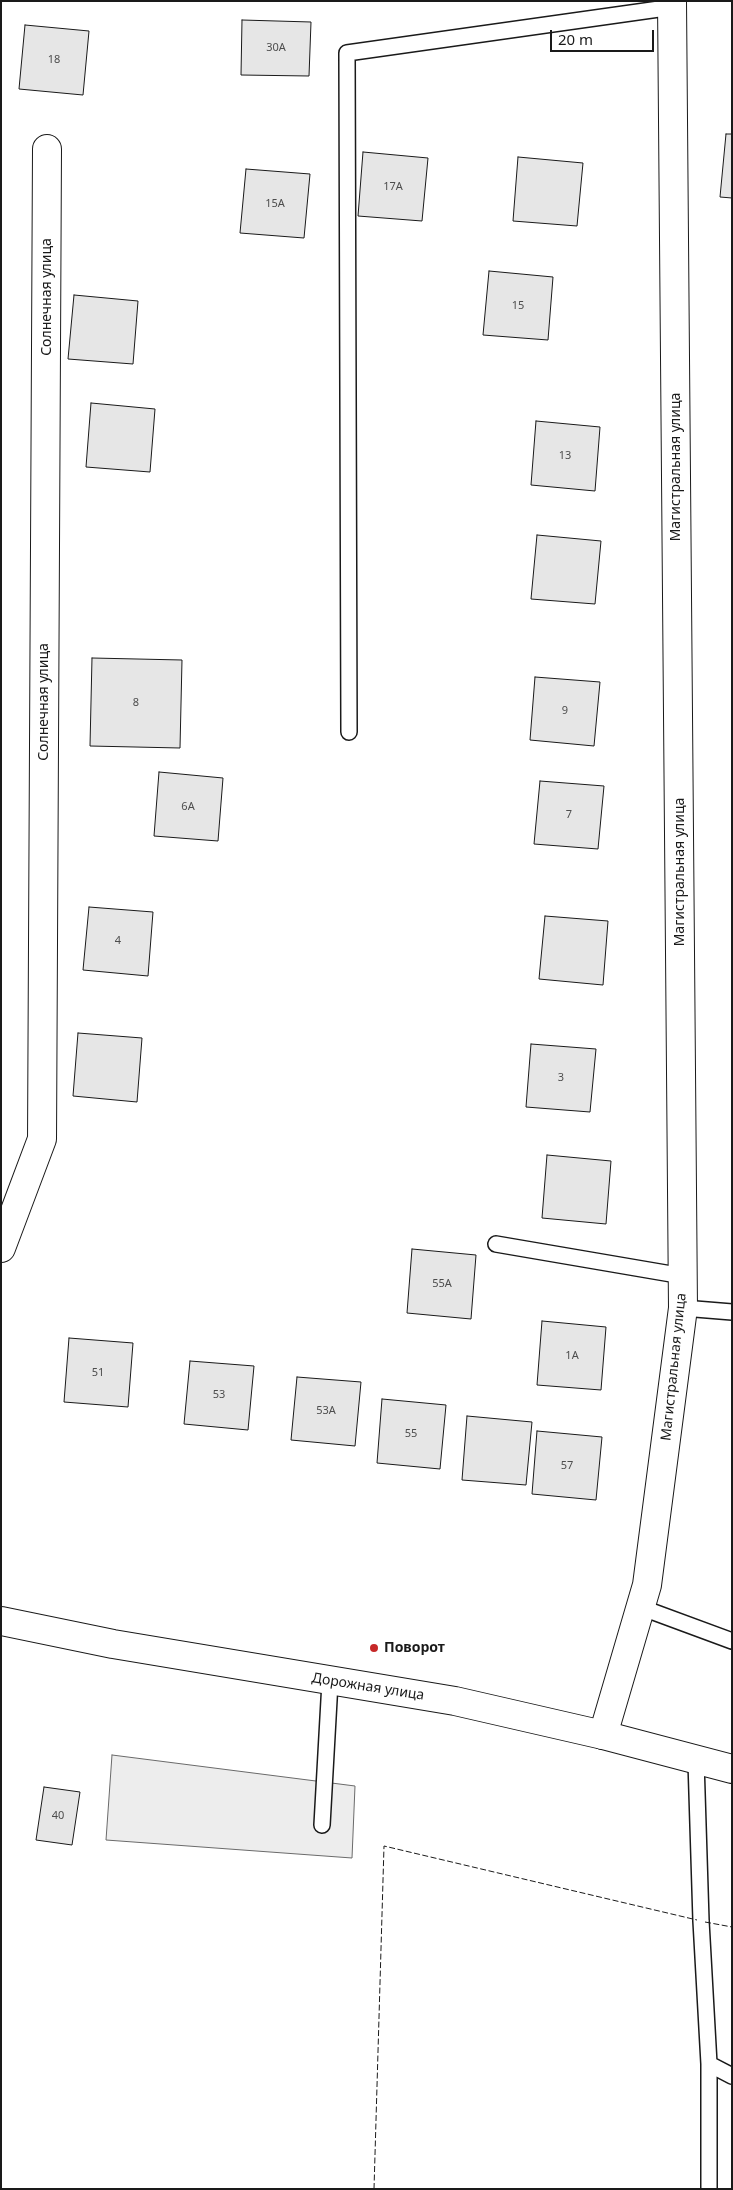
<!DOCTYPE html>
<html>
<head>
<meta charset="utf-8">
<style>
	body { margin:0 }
	#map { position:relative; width:733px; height:2190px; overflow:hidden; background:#fff; font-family:"Noto Sans",sans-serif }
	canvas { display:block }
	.frame { position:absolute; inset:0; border:2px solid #1a1a1a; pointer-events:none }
	.scale { position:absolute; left:550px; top:30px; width:104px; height:22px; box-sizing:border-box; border:2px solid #1a1a1a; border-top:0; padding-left:6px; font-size:15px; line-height:18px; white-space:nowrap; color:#1a1a1a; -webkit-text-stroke:4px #fff; paint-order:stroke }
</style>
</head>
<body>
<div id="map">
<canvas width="733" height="2190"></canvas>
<div class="frame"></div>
<div class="scale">20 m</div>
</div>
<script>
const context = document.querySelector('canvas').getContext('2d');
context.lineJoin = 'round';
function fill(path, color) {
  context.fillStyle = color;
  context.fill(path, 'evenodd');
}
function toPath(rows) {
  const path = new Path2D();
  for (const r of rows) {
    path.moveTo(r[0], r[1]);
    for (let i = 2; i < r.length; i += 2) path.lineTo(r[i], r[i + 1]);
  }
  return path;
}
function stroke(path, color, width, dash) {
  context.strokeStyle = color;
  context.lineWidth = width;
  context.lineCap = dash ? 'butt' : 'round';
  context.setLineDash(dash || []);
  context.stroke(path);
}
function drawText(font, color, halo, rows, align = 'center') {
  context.font = font + ' "Noto Sans",sans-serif';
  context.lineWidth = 4;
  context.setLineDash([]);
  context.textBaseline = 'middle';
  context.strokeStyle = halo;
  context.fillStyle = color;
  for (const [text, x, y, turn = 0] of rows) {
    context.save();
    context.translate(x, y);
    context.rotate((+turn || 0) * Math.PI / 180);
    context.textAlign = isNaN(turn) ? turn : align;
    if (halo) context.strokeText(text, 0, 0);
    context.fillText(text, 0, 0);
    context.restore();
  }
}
const parking = toPath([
	[112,1755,355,1786,352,1858,106,1840,112,1755]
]);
const building = toPath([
	[242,20,311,22,309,76,241,75,242,20],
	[25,25,89,31,83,95,19,89,25,25],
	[726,134,732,134,732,198,720,197,726,134],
	[363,152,428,158,422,221,358,216,363,152],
	[518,157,583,163,577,226,513,221,518,157],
	[246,169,310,174,304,238,240,233,246,169],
	[489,271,553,277,548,340,483,335,489,271],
	[74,295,138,301,133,364,68,359,74,295],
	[91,403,155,409,150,472,86,467,91,403],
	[536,421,600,427,595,491,531,485,536,421],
	[537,535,601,541,595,604,531,599,537,535],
	[92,658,182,660,180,748,90,746,92,658],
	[535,677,600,682,594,746,530,740,535,677],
	[159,772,223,778,218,841,154,836,159,772],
	[540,781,604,786,598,849,534,844,540,781],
	[89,907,153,912,148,976,83,970,89,907],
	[545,916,608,921,603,985,539,979,545,916],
	[78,1033,142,1038,137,1102,73,1096,78,1033],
	[531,1044,596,1049,590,1112,526,1107,531,1044],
	[547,1155,611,1161,606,1224,542,1218,547,1155],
	[412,1249,476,1255,471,1319,407,1313,412,1249],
	[542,1321,606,1327,601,1390,537,1385,542,1321],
	[69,1338,133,1343,128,1407,64,1402,69,1338],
	[190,1361,254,1366,248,1430,184,1424,190,1361],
	[297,1377,361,1382,355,1446,291,1440,297,1377],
	[382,1399,446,1405,440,1469,377,1463,382,1399],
	[467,1416,532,1422,526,1485,462,1480,467,1416],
	[537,1431,602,1437,596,1500,532,1494,537,1431],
	[44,1787,80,1792,72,1845,36,1840,44,1787]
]);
const lane = toPath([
	[349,732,347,53,673,7],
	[496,1244,683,1276],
	[683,1308,732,1312],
	[640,1607,732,1641],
	[696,1761,701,1921,709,2064,732,2076],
	[322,1825,330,1682],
	[709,2064,709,2189]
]);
const street = toPath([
	[1,1248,42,1139,47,149],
	[603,1735,647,1585,683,1308,672,1]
]);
const secondary = toPath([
	[1,1621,113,1644,455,1701,603,1735,732,1769]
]);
const fence = toPath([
	[705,1922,732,1927],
	[374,2189,384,1846,697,1920]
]);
const markers = [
	[374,1648,5,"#c62828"]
];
const numberNames = [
	["30А",276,48],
	["18",54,60],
	["17А",393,187],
	["15А",275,204],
	["15",518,306],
	["13",565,456],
	["8",136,703],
	["9",565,711],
	["6А",188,807],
	["7",569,815],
	["4",118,941],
	["3",561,1078],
	["55А",442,1284],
	["1А",572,1356],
	["51",98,1373],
	["53",219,1395],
	["53А",326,1411],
	["55",411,1434],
	["57",567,1466],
	["40",58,1816]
];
const streetNames = [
	["Солнечная улица",47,297,-90],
	["Магистральная улица",676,467,-90],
	["Солнечная улица",44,702,-90],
	["Магистральная улица",680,872,-90],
	["Магистральная улица",674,1367,-84],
	["Дорожная улица",368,1687,9]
];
const poiNames = [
	["Поворот",384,1648]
];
fill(parking, '#ededed');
stroke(parking, '#6a6a6a', 1);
fill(building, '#e6e6e6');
stroke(building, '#1a1a1a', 1);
stroke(lane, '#1a1a1a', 18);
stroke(street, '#1a1a1a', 30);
stroke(secondary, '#1a1a1a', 30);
stroke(lane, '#fff', 15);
stroke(street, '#fff', 28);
stroke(secondary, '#fff', 28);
stroke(fence, '#1a1a1a', 1, [6, 2.5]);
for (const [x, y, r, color] of markers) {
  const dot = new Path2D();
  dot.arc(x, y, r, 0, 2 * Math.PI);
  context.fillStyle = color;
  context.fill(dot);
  stroke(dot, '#fff', 2);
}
drawText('11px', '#4d4d4d', null, numberNames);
drawText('14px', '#1a1a1a', '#fff', streetNames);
drawText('bold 14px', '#1a1a1a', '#fff', poiNames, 'left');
</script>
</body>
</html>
